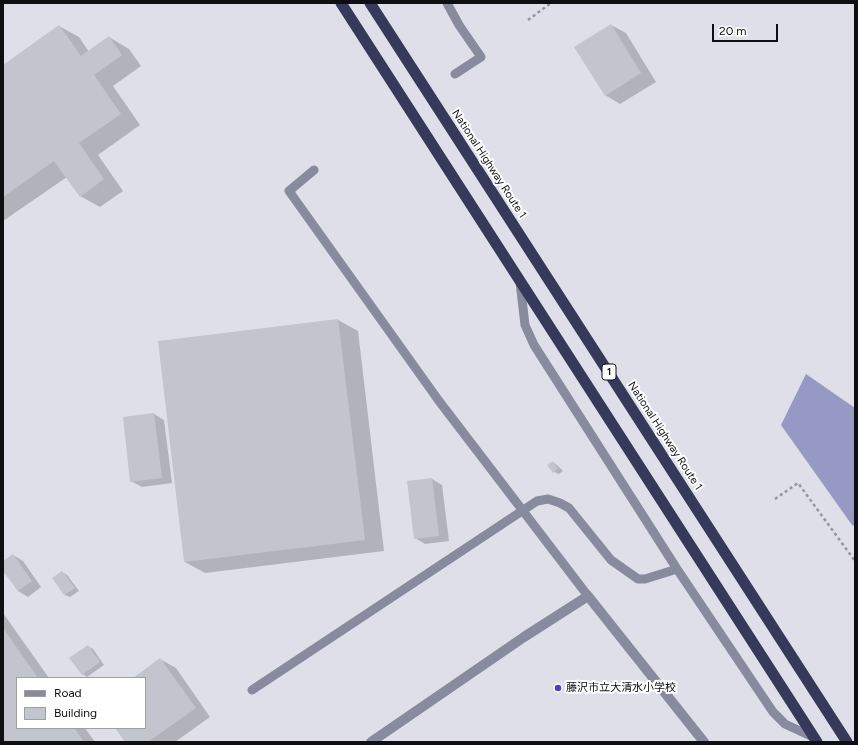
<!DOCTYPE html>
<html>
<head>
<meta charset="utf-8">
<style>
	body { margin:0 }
	#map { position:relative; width:858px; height:745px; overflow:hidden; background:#dedfe9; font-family:Figtree,sans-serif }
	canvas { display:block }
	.frame { position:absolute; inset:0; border:4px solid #0e0f12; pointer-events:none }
	.legend { position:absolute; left:16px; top:677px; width:130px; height:52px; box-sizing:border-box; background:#fff; border:1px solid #9f9fa0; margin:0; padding:5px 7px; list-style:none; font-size:12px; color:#0e0f12 }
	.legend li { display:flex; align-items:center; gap:8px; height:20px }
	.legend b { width:20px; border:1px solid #9f9fa0 }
	.scale { position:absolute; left:712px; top:24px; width:66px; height:18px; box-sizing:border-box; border:2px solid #0e0f12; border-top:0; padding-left:5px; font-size:12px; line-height:14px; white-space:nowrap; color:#0e0f12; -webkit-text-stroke:3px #fff; paint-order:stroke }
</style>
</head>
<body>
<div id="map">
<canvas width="858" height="745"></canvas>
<div class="frame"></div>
<ul class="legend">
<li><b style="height:5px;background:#888a9e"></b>Road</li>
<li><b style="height:11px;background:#c3c5ce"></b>Building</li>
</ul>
<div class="scale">20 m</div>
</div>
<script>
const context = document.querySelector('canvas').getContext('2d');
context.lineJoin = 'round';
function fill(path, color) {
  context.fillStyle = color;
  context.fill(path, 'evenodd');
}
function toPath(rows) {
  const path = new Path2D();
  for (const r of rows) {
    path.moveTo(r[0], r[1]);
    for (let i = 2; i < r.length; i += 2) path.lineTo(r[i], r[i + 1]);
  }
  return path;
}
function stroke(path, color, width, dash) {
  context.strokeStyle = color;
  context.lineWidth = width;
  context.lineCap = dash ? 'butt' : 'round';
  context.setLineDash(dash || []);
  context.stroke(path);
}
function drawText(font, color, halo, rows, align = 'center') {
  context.font = font + ' Figtree,"Noto Sans JP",sans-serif';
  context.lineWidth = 4;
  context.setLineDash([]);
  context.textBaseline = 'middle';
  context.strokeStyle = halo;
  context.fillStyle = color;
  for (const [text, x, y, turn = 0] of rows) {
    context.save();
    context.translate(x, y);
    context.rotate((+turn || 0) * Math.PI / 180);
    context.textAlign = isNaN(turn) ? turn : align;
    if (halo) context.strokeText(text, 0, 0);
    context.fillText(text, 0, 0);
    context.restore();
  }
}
const forest = toPath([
	[806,374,855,408,855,526,852,525,781,425]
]);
const shadow = toPath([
	[611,25,626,33,656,82,620,104,605,95],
	[59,26,79,37,89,52,109,37,129,49,141,66,113,86,140,125,98,155,123,191,100,207,80,196,67,177,3,221,3,66],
	[338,320,358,331,384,551,205,573,185,562],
	[154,414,164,420,172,483,142,487,131,481],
	[553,462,557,465,563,471,559,474,554,472],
	[432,479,442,485,449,541,425,544,415,538,408,482],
	[13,555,23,561,41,587,28,597,18,591,3,569,3,562],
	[62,572,67,575,79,591,70,597,65,595,54,578],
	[3,613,49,678,17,678,17,728,85,728,95,742,3,742],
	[88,646,93,649,104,665,87,677,82,674],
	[160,659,176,668,210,717,175,742,127,742,117,728,145,728,145,678,135,678]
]);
const building = toPath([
	[611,24,641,73,605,96,574,47],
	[59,25,81,56,109,36,122,55,94,75,121,114,79,143,104,179,80,197,54,161,3,197,3,65],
	[338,319,365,540,184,562,158,341],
	[154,413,162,478,130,482,123,417],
	[553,461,558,468,553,473,547,465],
	[432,478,439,536,414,539,407,481],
	[13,554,32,581,18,591,3,571,3,561],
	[62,571,75,588,64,595,52,578],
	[3,628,38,678,17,678,17,728,74,728,84,742,3,742],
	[88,645,100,662,82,675,69,658],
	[160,658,196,708,148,742,125,742,115,728,145,728,145,678,133,678]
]);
const path = toPath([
	[528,20,551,3],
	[775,499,798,483,855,561]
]);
const service = toPath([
	[447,3,459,25,481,57,455,74],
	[314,170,289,191,439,401,588,596],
	[520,282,525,325,534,345,677,569,773,712,785,724,815,738],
	[252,690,537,501,548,499,560,503,569,508,611,560,638,579,645,579,677,569]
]);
const minor = toPath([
	[371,742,524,637,588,596,704,742]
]);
const trunk = toPath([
	[341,3,817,742],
	[370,3,847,742]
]);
const markers = [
	[558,688,4,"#4b42b8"]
];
const shields = [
	[609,372,14]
];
const shieldNames = [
	["1",609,372]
];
const streetNames = [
	["National Highway Route 1",489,164,57],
	["National Highway Route 1",665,436,57]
];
const poiNames = [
	["藤沢市立大清水小学校",566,688]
];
fill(forest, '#9599c4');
fill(shadow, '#0003');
fill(building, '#c3c5ce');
stroke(path, '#95969d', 2.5, [3, 3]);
stroke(service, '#888a9e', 9);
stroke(minor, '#888a9e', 10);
stroke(trunk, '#36395a', 11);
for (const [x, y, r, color] of markers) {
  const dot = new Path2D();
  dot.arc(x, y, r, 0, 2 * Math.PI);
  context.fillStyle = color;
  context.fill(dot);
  stroke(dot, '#fff', 1.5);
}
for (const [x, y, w] of shields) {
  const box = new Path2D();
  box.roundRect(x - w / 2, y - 8, w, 16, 3);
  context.fillStyle = '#fff';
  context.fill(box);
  stroke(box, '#0e0f12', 1);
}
drawText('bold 10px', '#0e0f12', null, shieldNames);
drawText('11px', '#0e0f12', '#fff', streetNames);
drawText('11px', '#0e0f12', '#fff', poiNames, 'left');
</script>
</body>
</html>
